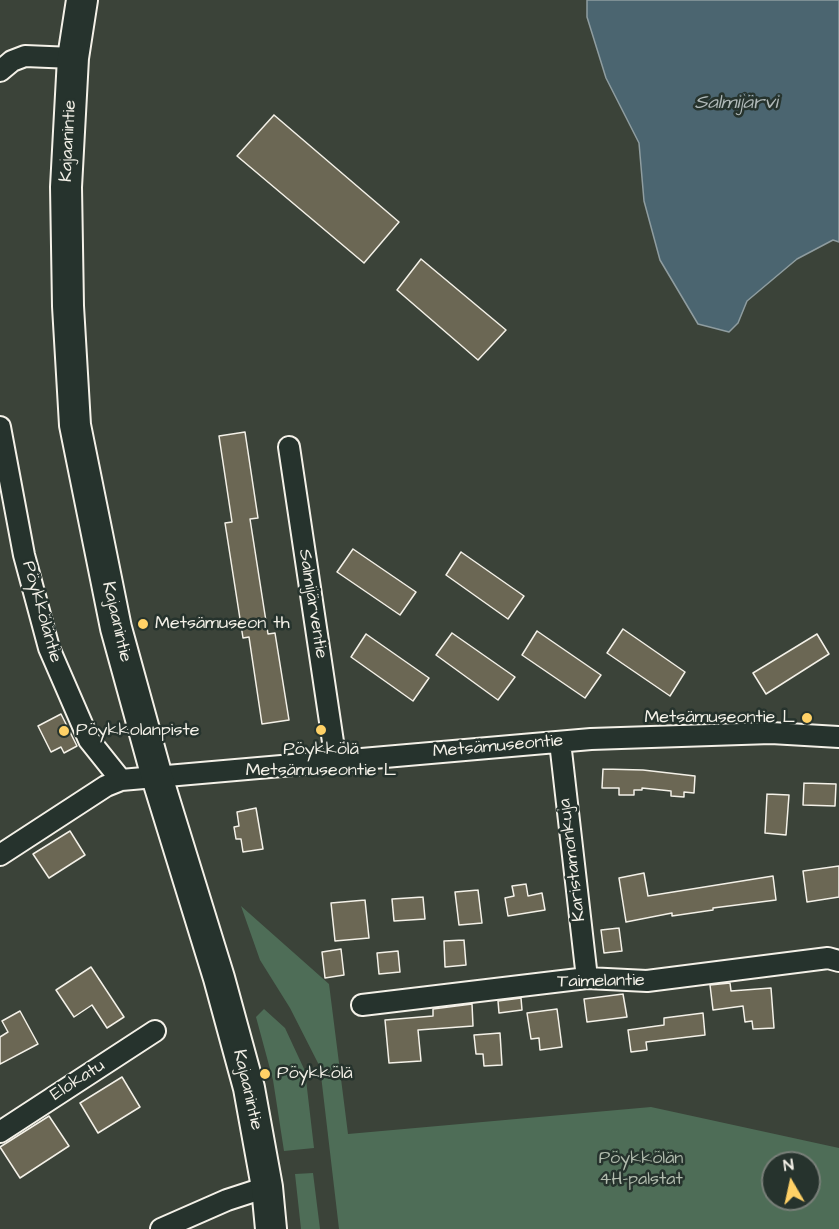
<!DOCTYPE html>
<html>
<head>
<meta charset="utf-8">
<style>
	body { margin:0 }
	#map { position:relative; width:839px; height:1229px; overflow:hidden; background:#3b4339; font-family:"Architects Daughter",sans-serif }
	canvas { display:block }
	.north { position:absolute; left:761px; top:1151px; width:60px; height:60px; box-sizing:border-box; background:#26332d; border:2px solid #787f78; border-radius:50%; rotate:351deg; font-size:16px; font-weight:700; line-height:24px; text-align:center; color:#f4f1e8 }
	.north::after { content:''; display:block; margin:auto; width:21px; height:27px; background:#ffd166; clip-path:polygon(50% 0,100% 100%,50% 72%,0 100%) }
</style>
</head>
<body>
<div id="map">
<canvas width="839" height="1229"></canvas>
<div class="north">N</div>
</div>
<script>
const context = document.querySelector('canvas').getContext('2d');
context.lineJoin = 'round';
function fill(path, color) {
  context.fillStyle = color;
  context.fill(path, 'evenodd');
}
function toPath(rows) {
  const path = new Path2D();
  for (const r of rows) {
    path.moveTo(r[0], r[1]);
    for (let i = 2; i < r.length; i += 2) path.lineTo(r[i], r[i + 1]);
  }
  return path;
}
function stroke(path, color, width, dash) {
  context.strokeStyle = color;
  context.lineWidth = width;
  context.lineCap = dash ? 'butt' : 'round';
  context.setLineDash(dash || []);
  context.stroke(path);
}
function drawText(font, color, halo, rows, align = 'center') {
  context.font = font + ' "Architects Daughter",sans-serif';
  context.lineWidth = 5;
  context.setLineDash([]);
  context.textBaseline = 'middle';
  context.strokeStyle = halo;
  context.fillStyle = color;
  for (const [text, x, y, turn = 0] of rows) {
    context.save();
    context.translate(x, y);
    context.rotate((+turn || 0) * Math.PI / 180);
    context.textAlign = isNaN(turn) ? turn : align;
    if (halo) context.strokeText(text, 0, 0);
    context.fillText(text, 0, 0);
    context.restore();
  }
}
const green = toPath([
	[241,906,329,984,348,1134,651,1107,839,1148,839,1229,339,1229,320,1067,290,1008,260,960],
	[773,1163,809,1163,809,1199,773,1199],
	[264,1009,285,1028,305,1071,314,1148,284,1151,273,1080,256,1017],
	[313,1173,320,1229,301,1229,295,1174]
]);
const water = toPath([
	[587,0,839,0,839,242,833,240,797,259,747,301,738,323,729,332,698,324,660,260,644,201,639,143,606,78,587,17,587,0]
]);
const building = toPath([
	[274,115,399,222,364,263,237,156,274,115],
	[421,259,506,330,478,360,397,290,421,259],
	[245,432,258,518,250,519,268,634,275,633,289,720,262,724,249,637,243,638,225,523,232,522,219,436,245,432],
	[353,549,416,592,400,615,337,572,353,549],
	[461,552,524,596,508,619,446,575,461,552],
	[623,629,685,672,670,696,607,653,623,629],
	[537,631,601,675,585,698,522,655,537,631],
	[452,633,515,677,498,700,436,655,452,633],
	[366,634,429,678,413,701,351,657,366,634],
	[817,634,829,654,766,694,753,673,817,634],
	[61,714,77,746,64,753,61,747,51,752,38,726,61,714],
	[603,769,643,770,695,776,694,793,684,792,684,797,671,796,671,791,642,788,642,790,634,790,634,795,619,795,619,788,602,788,603,769],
	[804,783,836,784,835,806,803,805,804,783],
	[767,794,789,795,786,835,765,833,767,794],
	[256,808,263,849,243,852,241,839,236,839,234,827,239,826,237,812,256,808],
	[70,831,85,855,49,878,33,854,70,831],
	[839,866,839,897,807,902,803,871,839,866],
	[644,873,648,896,773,876,776,900,713,908,713,910,672,916,672,913,626,922,619,878,644,873],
	[526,884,528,896,542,893,545,910,508,916,505,898,514,896,512,886,526,884],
	[478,890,482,923,459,925,455,892,478,890],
	[423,897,425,919,394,921,392,899,423,897],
	[365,900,369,938,335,941,331,903,365,900],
	[619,928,622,951,604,953,601,930,619,928],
	[464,940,466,965,445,967,444,941,464,940],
	[341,949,344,975,325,978,322,952,341,949],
	[398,951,400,972,379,974,377,953,398,951],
	[91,967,124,1017,107,1028,92,1005,74,1017,56,990,91,967],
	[730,983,731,991,771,988,774,1028,753,1029,752,1021,745,1022,743,1006,713,1010,710,985,730,983],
	[623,994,627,1017,587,1022,584,999,623,994],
	[521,998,522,1010,499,1013,498,1001,521,998],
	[472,1004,473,1026,418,1030,421,1061,389,1063,385,1020,433,1016,433,1009,472,1004],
	[557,1009,562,1047,540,1050,539,1038,531,1039,527,1013,557,1009],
	[20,1011,38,1044,0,1064,0,1037,8,1032,2,1021,20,1011],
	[703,1013,705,1035,646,1042,647,1050,631,1052,628,1030,664,1025,664,1018,703,1013],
	[500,1033,502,1065,484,1066,483,1054,476,1054,474,1035,500,1033],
	[122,1077,140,1107,98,1133,80,1103,122,1077],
	[49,1116,69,1146,20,1178,0,1147,49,1116]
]);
const street = toPath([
	[0,71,12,61,25,56,73,58],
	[0,427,24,555,49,648,89,740,121,780],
	[289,447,336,762],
	[560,742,587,978],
	[0,855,106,786,121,780,591,739,771,733,839,737],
	[362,1005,587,978,647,981,828,958,839,961],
	[0,1132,155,1031],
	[161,1229,227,1200,267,1187]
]);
const primary = toPath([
	[82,0,73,58,66,187,68,306,75,425,116,628,157,777,219,978,249,1088,267,1187,271,1229]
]);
const markers = [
	[143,624,6,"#ffd166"],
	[807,718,6,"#ffd166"],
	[321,730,6,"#ffd166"],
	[64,731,6,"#ffd166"],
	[265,1074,6,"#ffd166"]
];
const streetNames = [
	["Kajaanintie",69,141,-87],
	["Salmijärventie",312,604,81],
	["Pöykköläntie",41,612,74],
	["Kajaanintie",116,622,77],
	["Metsämuseontie",498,747,-5],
	["Karistamonkuja",573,860,-97],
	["Taimelantie",601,982,-1],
	["Elokatu",78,1081,-33],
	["Kajaanintie",247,1090,77]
];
const poiNames = [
	["Metsämuseon th",155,624],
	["Metsämuseontie L",795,718,"right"],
	["Pöykkolanpiste",76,731],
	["Pöykkölä",321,750,"center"],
	["Metsämuseontie L",321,771,"center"],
	["Pöykkölä",277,1074]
];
const parkNames = [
	["Pöykkölän",641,1159],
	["4H-palstat",641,1180]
];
const waterNames = [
	["Salmijärvi",736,104]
];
fill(green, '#4e6d57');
fill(water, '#4b6570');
stroke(water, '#8f9da0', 1.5);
fill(building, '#6b6754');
stroke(building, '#f4f1e8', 1.5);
stroke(street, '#f4f1e8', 24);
stroke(primary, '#f4f1e8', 34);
stroke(street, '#26332d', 20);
stroke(primary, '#26332d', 30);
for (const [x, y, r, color] of markers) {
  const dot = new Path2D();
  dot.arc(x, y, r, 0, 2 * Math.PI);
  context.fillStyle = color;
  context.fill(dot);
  stroke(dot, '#26332d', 2);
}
drawText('18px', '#f4f1e8', '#26332d', streetNames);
drawText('18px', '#f4f1e8', '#26332d', poiNames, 'left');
drawText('18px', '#b2bcae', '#26332d', parkNames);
drawText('italic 20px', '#b0b9b8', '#26332d', waterNames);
</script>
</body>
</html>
